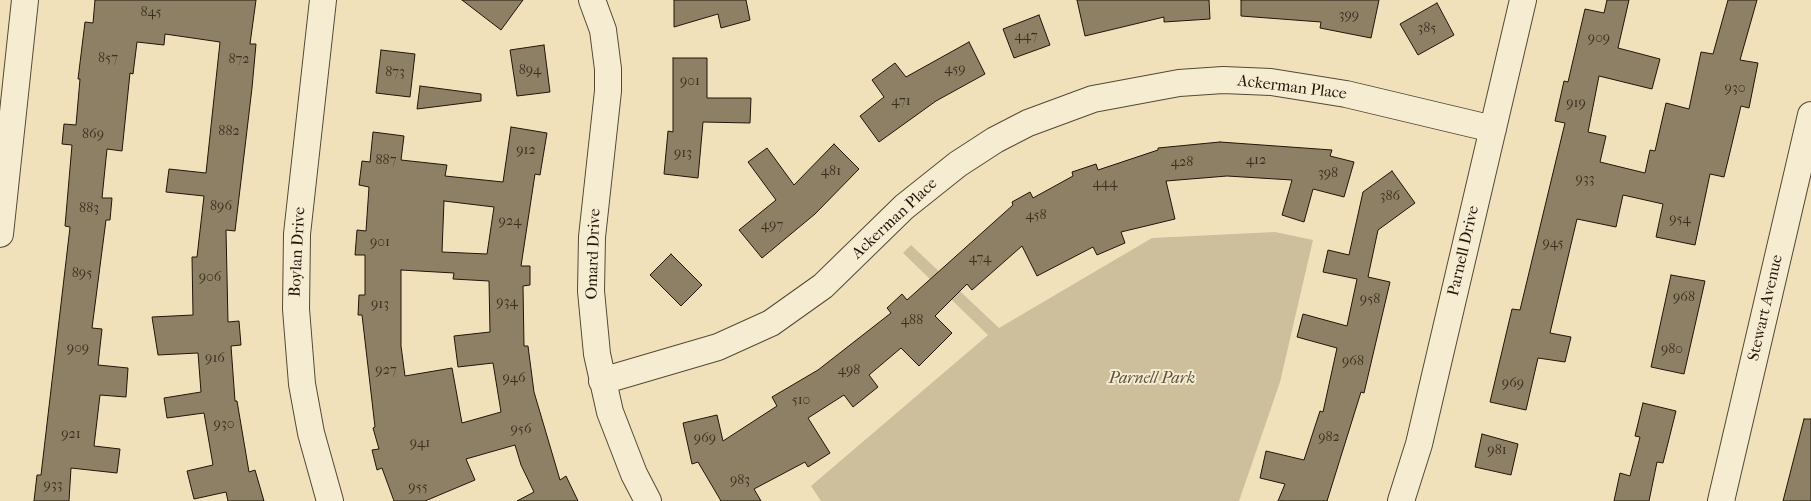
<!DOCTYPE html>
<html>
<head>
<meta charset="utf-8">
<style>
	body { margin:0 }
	canvas { display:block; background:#f1e1ba }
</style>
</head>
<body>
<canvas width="1811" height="501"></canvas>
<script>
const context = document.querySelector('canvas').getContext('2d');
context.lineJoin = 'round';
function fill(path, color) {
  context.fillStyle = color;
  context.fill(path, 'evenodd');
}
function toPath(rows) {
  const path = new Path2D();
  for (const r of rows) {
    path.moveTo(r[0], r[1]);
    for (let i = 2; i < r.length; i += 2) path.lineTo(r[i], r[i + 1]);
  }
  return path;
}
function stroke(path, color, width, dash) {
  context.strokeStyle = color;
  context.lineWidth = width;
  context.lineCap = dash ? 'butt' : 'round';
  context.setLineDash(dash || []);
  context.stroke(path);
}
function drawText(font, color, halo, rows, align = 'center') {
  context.font = font + ' "IM FELL French Canon",serif';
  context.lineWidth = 4;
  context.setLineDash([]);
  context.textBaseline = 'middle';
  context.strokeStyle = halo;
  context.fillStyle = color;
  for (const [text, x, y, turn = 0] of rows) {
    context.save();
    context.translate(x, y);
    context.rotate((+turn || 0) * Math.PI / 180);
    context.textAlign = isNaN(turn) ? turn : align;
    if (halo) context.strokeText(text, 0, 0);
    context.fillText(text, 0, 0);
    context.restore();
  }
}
const green = toPath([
	[1275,232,1313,240,1280,382,1239,501,821,501,811,486,988,335,903,253,911,245,999,328,1152,238]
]);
const building = toPath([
	[95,0,256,0,250,44,256,44,252,88,235,231,226,230,228,322,239,321,241,345,231,346,235,401,237,401,249,472,255,470,264,501,228,501,226,492,194,499,187,471,213,465,204,413,167,418,164,398,201,392,198,353,158,355,152,317,193,315,192,257,197,257,204,196,166,192,169,169,206,173,220,42,165,34,164,45,137,42,133,74,130,73,122,151,107,149,102,198,112,198,110,220,106,220,92,328,102,329,98,365,128,368,126,397,100,395,94,446,120,449,117,473,71,468,69,501,34,501,37,475,41,475,70,227,65,226,72,145,62,144,64,124,76,125,80,79,78,79,85,22,93,23,95,0],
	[462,0,523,0,501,30,462,0],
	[674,0,746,0,750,20,721,28,718,14,674,27,674,0],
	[1077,0,1209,0,1210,19,1164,22,1164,17,1085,36,1077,0],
	[1241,0,1379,0,1371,38,1320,28,1321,22,1241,16,1241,0],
	[1607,0,1629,0,1618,48,1660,59,1652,89,1599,76,1588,132,1606,136,1600,162,1645,173,1650,150,1655,151,1666,103,1689,109,1701,52,1713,54,1728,0,1757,0,1740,60,1758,63,1749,108,1741,106,1724,177,1710,174,1695,245,1656,237,1663,204,1623,195,1616,227,1577,219,1550,333,1571,337,1565,362,1538,358,1526,410,1490,402,1512,309,1520,310,1565,123,1555,121,1564,81,1568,82,1585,9,1604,13,1607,0],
	[1437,3,1454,35,1418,55,1400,24,1437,3],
	[1039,15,1050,45,1014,58,1003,29,1039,15],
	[969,42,985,74,936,101,879,142,860,116,884,97,872,80,895,63,906,77,969,42],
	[544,45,550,92,517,96,510,50,544,45],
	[381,50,415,54,410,97,376,93,381,50],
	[673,58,707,58,707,98,751,98,750,123,703,122,698,178,664,174,668,131,673,132,673,58],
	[420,86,481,94,481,101,417,109,420,86],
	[511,127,547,133,540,175,535,174,521,266,530,266,530,285,523,286,524,346,528,346,534,392,560,480,566,476,578,501,517,501,534,492,521,465,515,445,466,459,475,480,425,501,394,501,382,468,377,470,372,450,379,449,373,428,375,427,362,315,358,315,359,295,365,295,365,255,355,255,357,230,366,231,369,187,359,185,362,161,370,162,373,132,404,136,401,160,447,165,445,176,503,182,511,127],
	[444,201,494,207,487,254,442,252,444,201],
	[401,270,454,273,453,279,489,281,490,332,454,336,458,367,493,363,501,412,462,423,452,368,405,376,401,346,401,270],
	[1220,142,1332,150,1330,156,1354,162,1344,197,1313,189,1304,222,1282,215,1292,180,1227,176,1166,181,1175,219,1121,232,1125,243,1097,255,1093,247,1037,276,1022,246,972,290,967,284,935,316,952,333,919,366,901,348,869,375,878,387,853,407,844,395,808,418,830,453,808,467,805,462,754,489,761,501,721,501,698,462,692,464,683,423,717,415,723,441,777,406,772,397,818,370,891,313,887,308,902,294,907,300,1013,205,1012,202,1030,192,1033,198,1073,176,1072,172,1096,164,1098,170,1158,150,1158,148,1220,142],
	[834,144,859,169,815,214,762,258,739,230,776,200,748,162,767,148,794,185,834,144],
	[1392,171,1415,203,1378,230,1368,277,1390,282,1364,393,1361,392,1327,501,1278,501,1285,484,1260,478,1266,451,1304,460,1320,411,1323,412,1337,348,1297,337,1303,314,1347,326,1357,279,1323,272,1328,250,1349,255,1363,192,1392,171],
	[671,254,702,285,681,306,650,275,671,254],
	[1671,275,1705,281,1684,374,1651,367,1671,275],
	[1643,403,1676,411,1663,463,1657,462,1649,501,1614,501,1620,473,1630,476,1640,437,1635,436,1643,403],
	[1804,419,1811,419,1811,501,1783,501,1804,419],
	[1482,434,1518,444,1511,475,1475,467,1482,434]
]);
const minor = toPath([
	[323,0,297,234,296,309,302,384,311,433,330,501],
	[592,0,603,30,608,69,608,91,592,237,591,291,597,354,610,412,634,474,648,501],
	[0,234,25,0],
	[602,381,718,347,771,323,823,286,904,207,958,164,995,140,1028,123,1093,99,1179,83,1223,80,1271,82,1346,94,1493,129],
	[1401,501,1419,444,1523,0],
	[1721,501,1811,115]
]);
const numberNames = [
	["845",151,13],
	["399",1349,16],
	["385",1427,29],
	["447",1026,37],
	["909",1599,39],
	["857",108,59],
	["872",239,60],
	["459",955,70],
	["894",530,71],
	["873",395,73],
	["901",690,82],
	["930",1735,89],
	["471",901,102],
	["919",1576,104],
	["882",229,132],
	["869",93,135],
	["912",526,151],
	["913",683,154],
	["887",386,161],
	["412",1256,161],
	["428",1182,163],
	["481",831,172],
	["398",1328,174],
	["933",1585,180],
	["444",1105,184],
	["386",1390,197],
	["896",221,207],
	["883",89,209],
	["458",1036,216],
	["954",1680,220],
	["924",510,222],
	["497",772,226],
	["901",380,243],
	["945",1553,244],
	["474",980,259],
	["895",82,274],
	["906",210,278],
	["968",1684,298],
	["958",1370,300],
	["934",507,303],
	["913",380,305],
	["488",912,321],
	["909",78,349],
	["980",1672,350],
	["916",215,359],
	["968",1353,362],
	["927",386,371],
	["498",849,371],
	["946",514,379],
	["969",1513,384],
	["510",801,401],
	["930",224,425],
	["956",521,430],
	["921",71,435],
	["982",1329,438],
	["969",705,439],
	["941",420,444],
	["981",1497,451],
	["983",740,481],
	["933",53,486],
	["955",418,488]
];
const streetNames = [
	["Ackerman Place",1292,88,7],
	["Ackerman Place",895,219,-43],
	["Parnell Drive",1464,251,-77],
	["Boylan Drive",298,252,-87],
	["Omard Drive",594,254,-88],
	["Stewart Avenue",1766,308,-77]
];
const parkNames = [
	["Parnell Park",1152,379]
];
fill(green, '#cdbe9c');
fill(building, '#8d8065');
stroke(building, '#201609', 1);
stroke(minor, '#544935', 28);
stroke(minor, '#f6ecd2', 26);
drawText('14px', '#3b3020', null, numberNames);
drawText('16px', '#201609', '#f6ecd2', streetNames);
drawText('italic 16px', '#5d513c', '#f6ecd2', parkNames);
</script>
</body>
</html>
